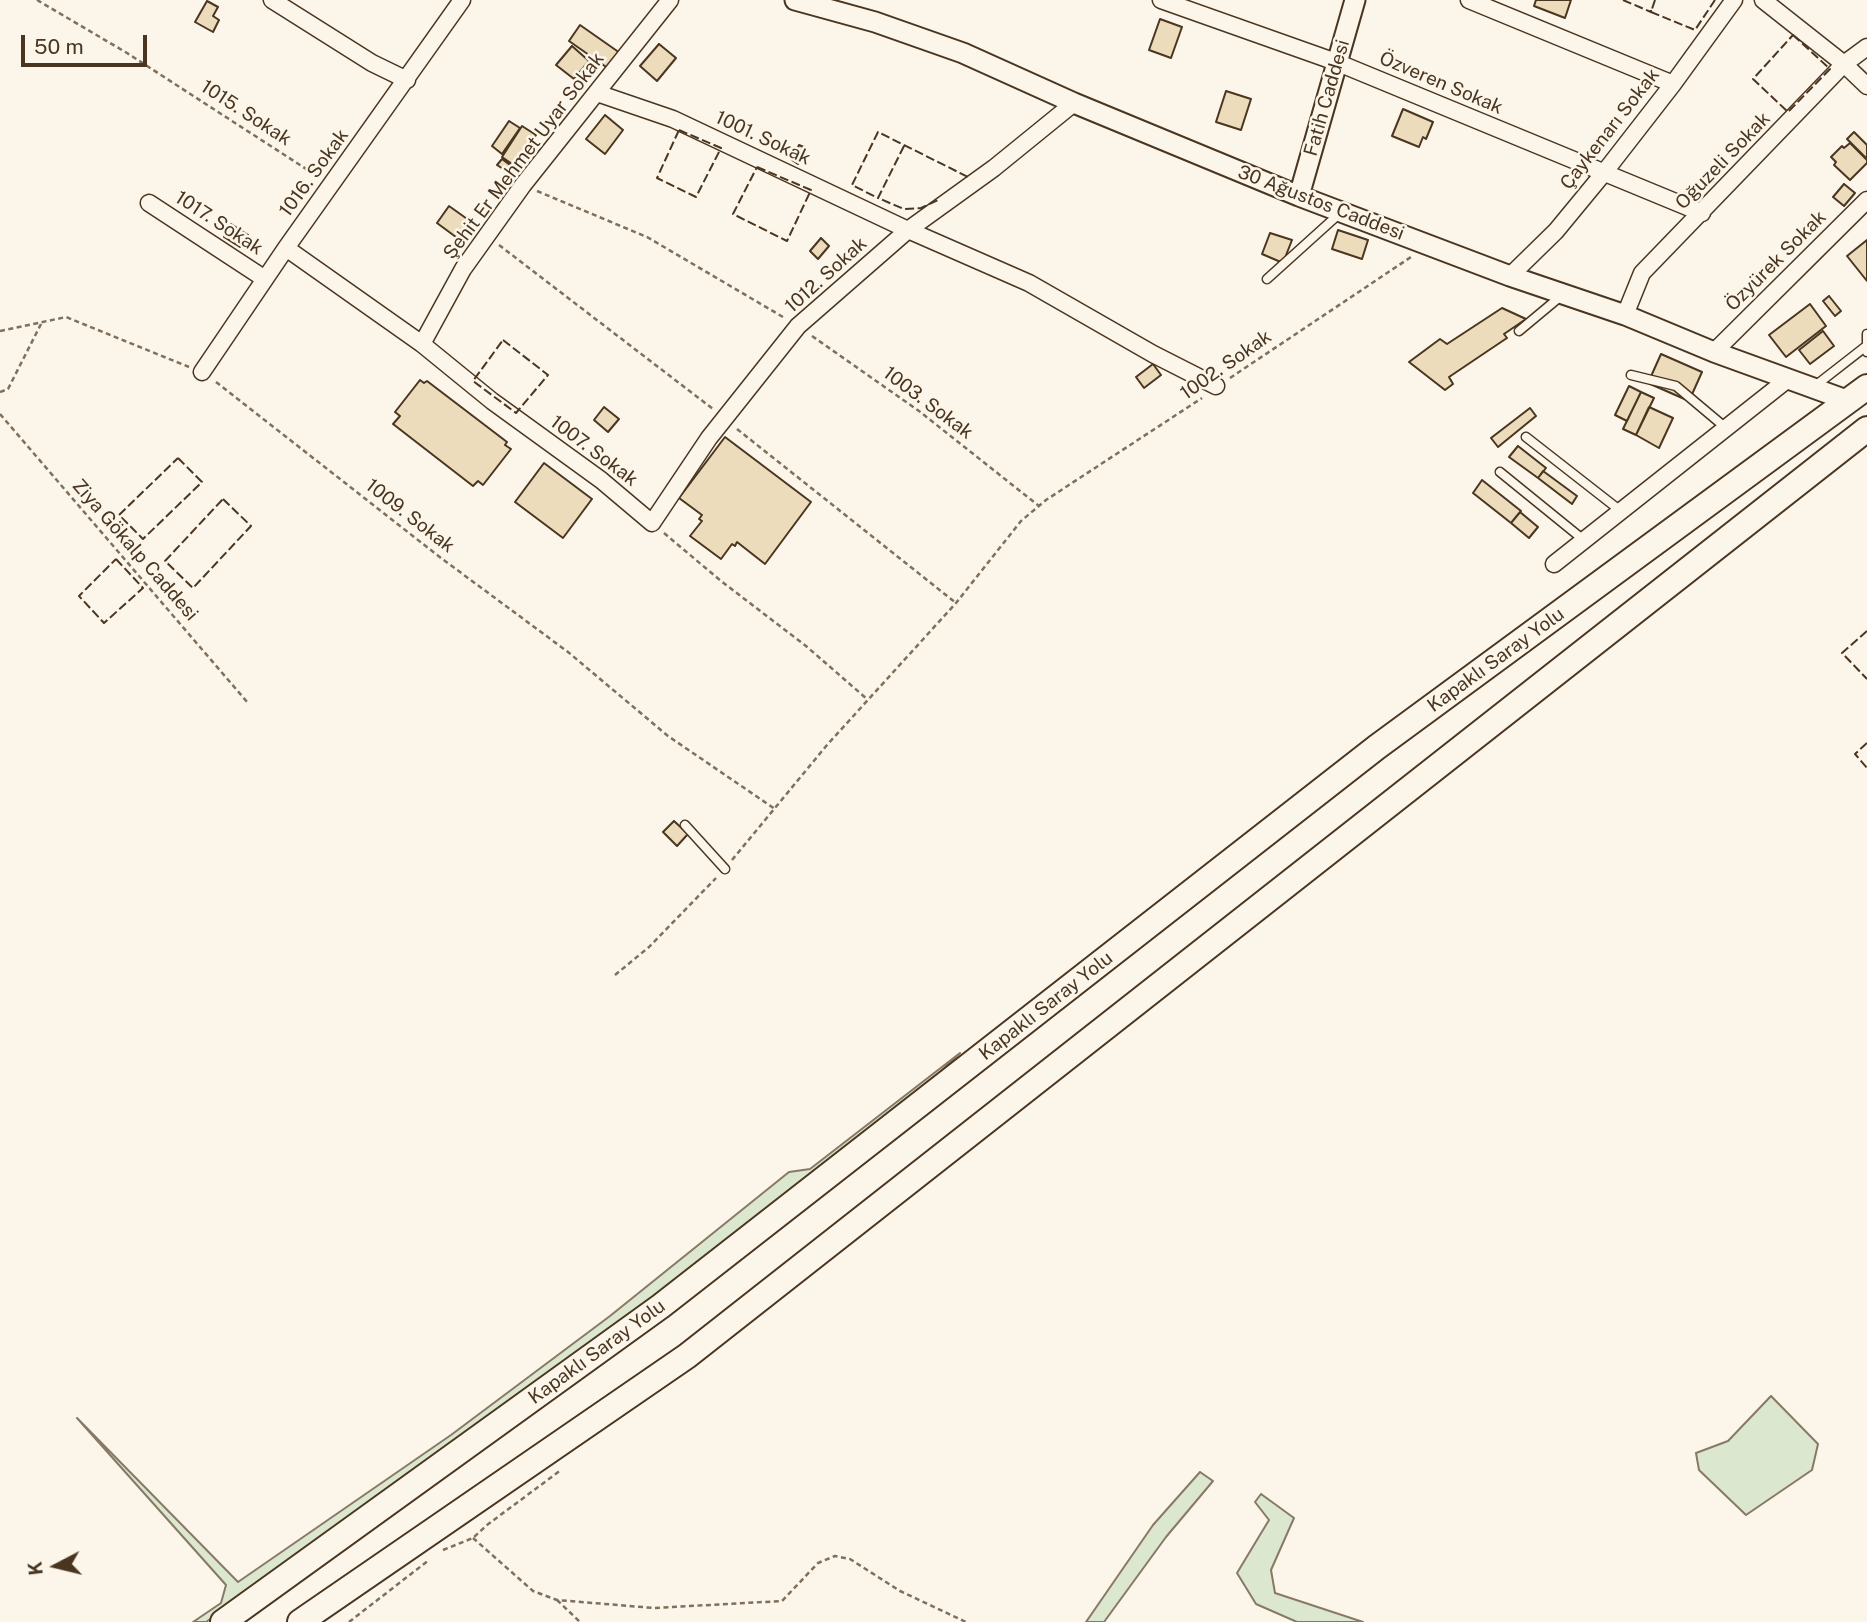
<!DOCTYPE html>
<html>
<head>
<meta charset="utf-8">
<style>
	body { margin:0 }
	#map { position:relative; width:1867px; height:1622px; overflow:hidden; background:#fbf6e9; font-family:"Public Sans",sans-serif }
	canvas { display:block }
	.north { position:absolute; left:21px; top:1531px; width:70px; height:70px; -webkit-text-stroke:5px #fbf6e9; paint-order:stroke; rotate:263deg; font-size:19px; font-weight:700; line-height:28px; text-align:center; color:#4a3520 }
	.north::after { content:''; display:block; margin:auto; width:24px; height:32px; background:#4a3520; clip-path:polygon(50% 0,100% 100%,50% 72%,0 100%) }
	.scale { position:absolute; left:21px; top:35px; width:126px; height:32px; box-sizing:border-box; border:4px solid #4a3520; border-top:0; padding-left:9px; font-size:21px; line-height:24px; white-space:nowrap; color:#4a3520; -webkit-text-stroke:5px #fbf6e9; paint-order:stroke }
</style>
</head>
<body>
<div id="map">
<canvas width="1867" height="1622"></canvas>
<div class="north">K</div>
<div class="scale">50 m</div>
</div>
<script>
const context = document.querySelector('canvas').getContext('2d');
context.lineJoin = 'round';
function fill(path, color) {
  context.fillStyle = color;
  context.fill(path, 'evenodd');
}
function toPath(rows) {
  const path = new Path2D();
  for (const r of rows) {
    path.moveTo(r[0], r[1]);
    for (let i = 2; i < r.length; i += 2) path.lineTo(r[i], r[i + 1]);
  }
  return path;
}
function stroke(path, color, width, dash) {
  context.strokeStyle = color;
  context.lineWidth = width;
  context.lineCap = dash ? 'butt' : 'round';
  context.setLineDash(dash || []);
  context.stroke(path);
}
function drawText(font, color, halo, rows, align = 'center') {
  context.font = font + ' "Public Sans",sans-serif';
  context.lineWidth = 5;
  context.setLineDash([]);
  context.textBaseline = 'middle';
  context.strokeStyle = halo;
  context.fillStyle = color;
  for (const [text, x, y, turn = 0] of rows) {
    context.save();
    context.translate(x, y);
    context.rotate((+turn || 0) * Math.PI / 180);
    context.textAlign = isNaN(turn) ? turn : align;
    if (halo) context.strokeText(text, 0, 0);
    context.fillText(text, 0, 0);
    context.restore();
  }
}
const green = toPath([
	[960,1053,879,1131,420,1471,206,1622,193,1622,221,1603,226,1585,77,1418,238,1582,451,1435,610,1316,789,1172,810,1169,960,1053],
	[1771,1396,1818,1444,1812,1470,1746,1515,1699,1470,1696,1453,1728,1441,1771,1396],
	[1200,1472,1213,1481,1166,1537,1104,1622,1086,1622,1153,1525,1200,1472],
	[1261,1494,1294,1518,1271,1570,1275,1593,1363,1622,1297,1622,1256,1604,1237,1573,1269,1520,1255,1502,1261,1494]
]);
const building = toPath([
	[1536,0,1571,0,1565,18,1534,6,1536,0],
	[207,1,218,7,213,16,219,20,213,32,195,22,207,1],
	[1160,19,1182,27,1171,58,1149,50,1160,19],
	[580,25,620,53,609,69,569,41,580,25],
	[659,44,676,58,657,81,640,66,659,44],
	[572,46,589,61,574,79,556,65,572,46],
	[1226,91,1251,99,1241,130,1216,122,1226,91],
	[1403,109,1433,122,1426,139,1423,137,1419,147,1392,136,1403,109],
	[605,115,623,130,605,154,586,139,605,115],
	[509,121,520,128,502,154,492,146,509,121],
	[522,126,536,135,515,166,502,157,522,126],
	[1854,132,1867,145,1867,159,1847,139,1854,132],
	[1850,143,1867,160,1867,163,1850,180,1834,165,1836,162,1831,157,1842,146,1844,148,1850,143],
	[799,145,806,148,798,164,792,160,799,145],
	[502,159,518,171,514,176,497,165,502,159],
	[1844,184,1855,193,1844,206,1833,197,1844,184],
	[449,206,477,226,464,243,437,223,449,206],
	[231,224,248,235,240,247,224,237,231,224],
	[1338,230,1368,240,1362,259,1332,249,1338,230],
	[1270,233,1292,240,1283,263,1262,254,1270,233],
	[821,238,829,246,818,259,810,251,821,238],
	[1867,240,1867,281,1847,256,1867,240],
	[1829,296,1841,311,1835,316,1823,301,1829,296],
	[1810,304,1826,326,1786,357,1769,335,1810,304],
	[1502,308,1526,319,1504,334,1507,338,1449,377,1453,384,1445,390,1409,362,1440,339,1447,344,1502,308],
	[1823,331,1834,346,1810,364,1799,350,1823,331],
	[1661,354,1702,372,1689,401,1648,383,1661,354],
	[1153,364,1161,375,1144,388,1136,377,1153,364],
	[420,380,424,383,427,381,507,442,505,445,511,449,483,485,478,481,473,486,393,424,400,416,395,412,420,380],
	[1629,386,1641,392,1627,421,1615,415,1629,386],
	[1641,392,1654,398,1636,435,1623,429,1641,392],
	[604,407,619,419,608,432,594,420,604,407],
	[1649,407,1673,418,1659,448,1636,435,1649,407],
	[1530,408,1536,416,1498,447,1491,438,1530,408],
	[725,437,811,502,765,564,737,542,735,546,732,544,721,559,690,536,702,521,699,519,702,515,679,498,725,437],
	[1518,446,1546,468,1538,478,1509,457,1518,446],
	[544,463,592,499,563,538,515,502,544,463],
	[1543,471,1577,496,1572,504,1538,478,1543,471],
	[1482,480,1521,511,1511,523,1473,493,1482,480],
	[1520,512,1538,527,1529,538,1511,523,1520,512],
	[674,821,688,834,677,846,663,832,674,821]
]);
const path = toPath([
	[37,0,127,53,317,176],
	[537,191,647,237,783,317],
	[499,245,713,409],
	[0,331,66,317,189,367],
	[812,336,919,411,1039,506],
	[1230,378,1411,257],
	[216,382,441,558,568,652,668,736,775,809],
	[0,392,8,389,42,322],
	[0,414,248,703],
	[737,429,956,603],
	[664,533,721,581,806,646,867,699],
	[732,860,827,745,956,603,1021,521,1046,500,1202,398],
	[615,975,649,947,716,878],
	[473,1538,533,1591,557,1600,654,1608,782,1601,818,1563,835,1556,850,1559,900,1591,966,1622],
	[443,1550,473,1538,487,1525,561,1470],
	[557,1600,580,1622],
	[349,1622,429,1560]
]);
const service = toPath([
	[1267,279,1339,214],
	[1519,331,1561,296],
	[1867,352,1867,334],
	[1631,375,1676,386,1726,428],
	[1815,386,1865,347],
	[1526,437,1622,512],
	[1500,472,1585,541],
	[685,825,725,869]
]);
const minor = toPath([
	[272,0,372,63,407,80],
	[1161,0,1336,62,1702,213],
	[1469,0,1673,84],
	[1763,0,1844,64,1867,86],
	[597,93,673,119,908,230,1029,283,1153,354,1216,386],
	[149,203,265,279],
	[286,248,422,344,492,401,601,480,652,523,709,438,798,326,908,230,994,168,1074,103],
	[1510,276,1556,231,1603,174,1673,84,1734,0],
	[1625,315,1642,273,1844,64,1867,47],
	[422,344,463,269,523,185,670,0],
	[1714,352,1867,200],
	[202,372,286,248,462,0],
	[1554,564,1788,379]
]);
const tertiary = toPath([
	[795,0,875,22,963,53,1074,103,1299,196,1510,276,1625,315,1714,352,1849,401],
	[1299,196,1355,0]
]);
const trunk = toPath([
	[223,1622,661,1306,1377,747,1867,387],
	[300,1622,687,1356,1867,429]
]);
const fence = toPath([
	[1623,0,1651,12,1651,10],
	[1655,0,1651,12,1695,30,1715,0],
	[1793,35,1830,69,1788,112,1753,79,1793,35],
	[679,130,721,148,696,197,657,178,679,130],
	[904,146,878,198,904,209,921,208,938,200],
	[904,146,878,198,852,185,878,132,968,177,966,179],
	[757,167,811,190,787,241,733,214,757,167],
	[503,340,548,375,516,413,473,381,503,340],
	[178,458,202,482,143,539,119,515,178,458],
	[223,499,251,526,193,588,165,561,223,499],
	[116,559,143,588,104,623,79,596,116,559],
	[1867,631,1842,653,1867,679],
	[1867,743,1855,754,1867,768]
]);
const streetNames = [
	["Özveren Sokak",1441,83,23],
	["Fatih Caddesi",1327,98,-74],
	["1015. Sokak",246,113,33],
	["Çaykenarı Sokak",1610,129,-52],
	["1001. Sokak",763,138,25],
	["Şehit Er Mehmet Uyar Sokak",524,156,-53],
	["Oğuzeli Sokak",1723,161,-46],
	["1016. Sokak",314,173,-54],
	["30 Ağustos Caddesi",1321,203,21],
	["1017. Sokak",219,223,33],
	["Özyürek Sokak",1776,261,-45],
	["1012. Sokak",826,275,-42],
	["1002. Sokak",1226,365,-35],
	["1003. Sokak",928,403,37],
	["1007. Sokak",594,451,37],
	["1009. Sokak",410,516,38],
	["Ziya Gökalp Caddesi",135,550,49],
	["Kapaklı Saray Yolu",1496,660,-36],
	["Kapaklı Saray Yolu",1046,1006,-38],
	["Kapaklı Saray Yolu",597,1352,-36]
];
fill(green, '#dce7d0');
stroke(green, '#887966', 2);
fill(building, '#ecdcbc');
stroke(building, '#4a3520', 2);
stroke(service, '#4a3520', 11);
stroke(minor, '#4a3520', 19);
stroke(tertiary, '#4a3520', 23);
stroke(trunk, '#4a3520', 28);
stroke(path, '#7f6f5c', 2.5, [5, 3.5]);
stroke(service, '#fbf6e9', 8);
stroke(minor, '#fbf6e9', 16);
stroke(tertiary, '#fbf6e9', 19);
stroke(trunk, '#fbf6e9', 24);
stroke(fence, '#4a3520', 2, [9, 3.5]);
drawText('19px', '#4a3520', '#fbf6e9', streetNames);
</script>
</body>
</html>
